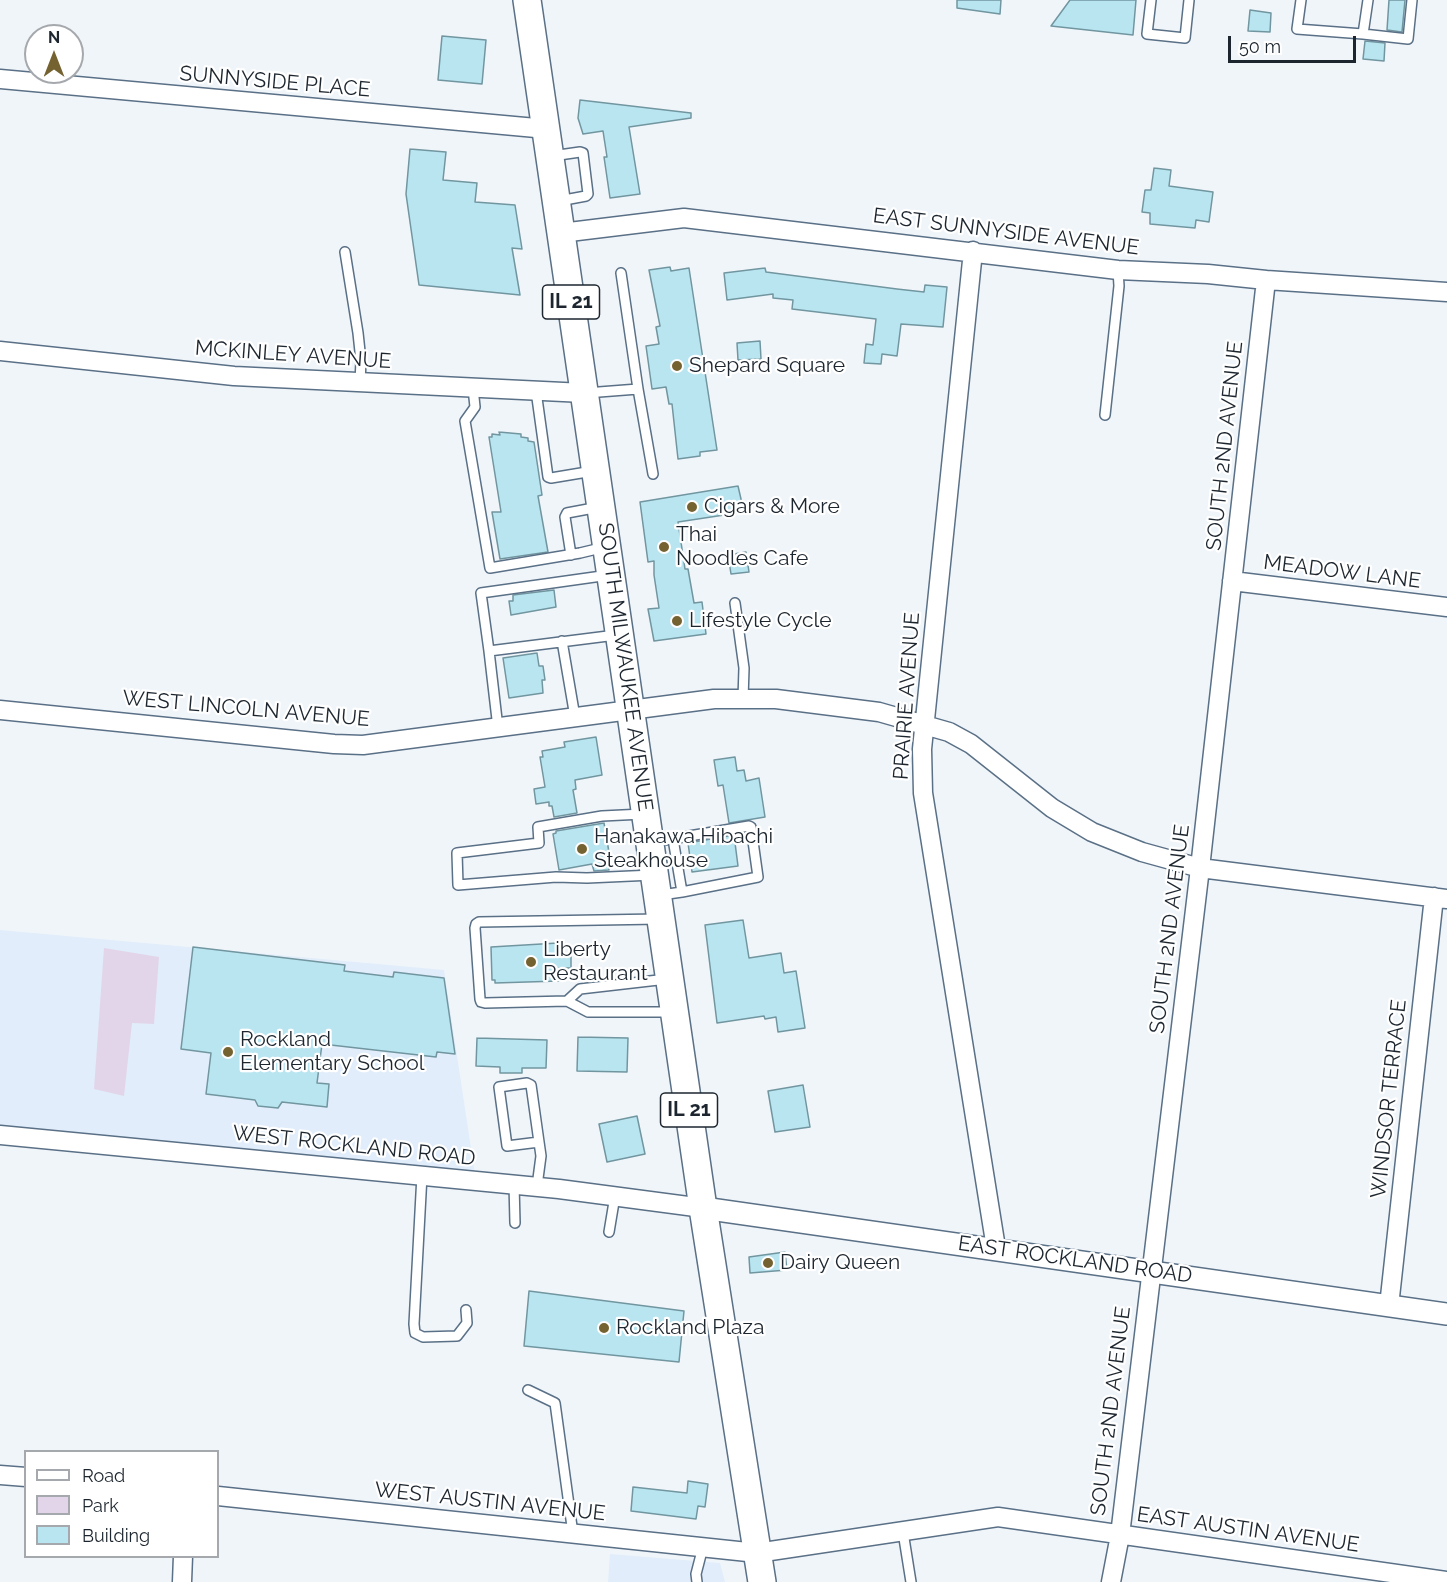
<!DOCTYPE html>
<html>
<head>
<meta charset="utf-8">
<style>
	body { margin:0 }
	#map { position:relative; width:1447px; height:1582px; overflow:hidden; background:#f0f5fa; font-family:Raleway,sans-serif }
	canvas { display:block }
	.legend { position:absolute; left:24px; top:1450px; width:195px; height:108px; box-sizing:border-box; background:#fff; border:2px solid #a5a8ac; margin:0; padding:8px 10px; list-style:none; font-size:18px; color:#1d262f }
	.legend li { display:flex; align-items:center; gap:12px; height:30px }
	.legend b { width:30px; border:2px solid #a5a8ac }
	.north { position:absolute; left:24px; top:24px; width:60px; height:60px; box-sizing:border-box; background:#fff; border:2px solid #a5a8ac; border-radius:50%; rotate:0deg; font-size:16px; font-weight:700; line-height:24px; text-align:center; color:#1d262f }
	.north::after { content:''; display:block; margin:auto; width:21px; height:27px; background:#756231; clip-path:polygon(50% 0,100% 100%,50% 72%,0 100%) }
	.scale { position:absolute; left:1228px; top:36px; width:128px; height:27px; box-sizing:border-box; border:3px solid #1d262f; border-top:0; padding-left:8px; font-size:18px; line-height:21px; white-space:nowrap; color:#1d262f; -webkit-text-stroke:4px #fff; paint-order:stroke }
</style>
</head>
<body>
<div id="map">
<canvas width="1447" height="1582"></canvas>
<ul class="legend">
<li><b style="height:8px;background:#fff"></b>Road</li>
<li><b style="height:16px;background:#e2d5ea"></b>Park</li>
<li><b style="height:16px;background:#b9e5f1"></b>Building</li>
</ul>
<div class="north">N</div>
<div class="scale">50 m</div>
</div>
<script>
const context = document.querySelector('canvas').getContext('2d');
context.lineJoin = 'round';
function fill(path, color) {
  context.fillStyle = color;
  context.fill(path, 'evenodd');
}
function toPath(rows) {
  const path = new Path2D();
  for (const r of rows) {
    path.moveTo(r[0], r[1]);
    for (let i = 2; i < r.length; i += 2) path.lineTo(r[i], r[i + 1]);
  }
  return path;
}
function stroke(path, color, width, dash) {
  context.strokeStyle = color;
  context.lineWidth = width;
  context.lineCap = dash ? 'butt' : 'round';
  context.setLineDash(dash || []);
  context.stroke(path);
}
function drawText(font, color, halo, rows, align = 'center') {
  context.font = font + ' Raleway,sans-serif';
  context.lineWidth = 4.5;
  context.setLineDash([]);
  context.textBaseline = 'middle';
  context.strokeStyle = halo;
  context.fillStyle = color;
  for (const [text, x, y, turn = 0] of rows) {
    context.save();
    context.translate(x, y);
    context.rotate((+turn || 0) * Math.PI / 180);
    context.textAlign = isNaN(turn) ? turn : align;
    if (halo) context.strokeText(text, 0, 0);
    context.fillText(text, 0, 0);
    context.restore();
  }
}
const built = toPath([
	[0,930,444,970,476,1181,0,1135],
	[610,1554,720,1563,725,1582,608,1582]
]);
const green = toPath([
	[104,948,159,957,154,1024,132,1023,124,1096,94,1089]
]);
const building = toPath([
	[957,0,1001,0,1000,14,957,8,957,0],
	[1070,0,1136,0,1133,35,1051,26,1070,0],
	[1389,0,1405,0,1402,32,1387,30,1389,0],
	[1250,10,1271,13,1270,32,1248,31,1250,10],
	[442,36,486,40,482,84,438,80,442,36],
	[1365,41,1385,43,1384,61,1363,59,1365,41],
	[580,100,691,113,691,118,629,127,640,194,610,198,604,157,607,157,603,131,583,134,578,118,580,100],
	[410,149,446,152,443,180,477,183,475,202,515,205,522,249,512,248,520,295,419,285,406,194,410,149],
	[1154,168,1171,170,1169,186,1213,192,1209,222,1196,220,1195,228,1150,224,1150,213,1142,212,1145,190,1151,190,1154,168],
	[670,267,671,271,689,268,717,450,700,452,700,456,678,459,672,404,669,404,666,387,652,389,646,346,659,344,656,327,660,326,649,270,670,267],
	[765,268,766,272,897,289,924,292,925,285,947,287,943,327,901,324,897,356,882,354,881,364,864,363,866,344,873,345,876,319,792,309,793,300,773,298,773,294,727,300,724,273,765,268],
	[760,341,761,359,738,360,737,343,760,341],
	[499,432,521,434,521,437,528,438,528,441,534,442,542,495,538,496,548,552,500,559,492,512,501,512,489,437,492,437,492,434,500,435,499,432],
	[738,486,744,512,678,522,685,569,688,569,694,603,702,602,706,634,654,641,648,609,659,608,654,575,654,561,648,562,640,502,738,486],
	[746,552,749,572,731,574,728,555,746,552],
	[554,590,556,607,511,615,509,601,513,601,513,595,554,590],
	[537,653,539,666,543,666,545,680,542,680,543,693,509,698,503,658,537,653],
	[596,737,602,775,575,780,576,789,573,790,577,813,554,817,552,806,549,806,549,802,536,804,534,789,545,787,540,757,543,757,542,751,565,747,564,742,596,737],
	[735,757,737,771,744,770,746,781,759,778,765,817,729,823,723,785,718,786,714,760,735,757],
	[604,823,611,864,608,864,609,870,594,871,592,864,559,870,553,834,556,833,556,831,604,823],
	[734,835,738,866,692,872,688,843,734,835],
	[743,920,749,958,781,953,784,973,796,971,805,1028,778,1032,776,1017,765,1019,764,1016,717,1023,705,925,743,920],
	[558,943,559,955,571,955,571,968,559,968,559,981,495,983,495,980,492,980,491,947,558,943],
	[193,947,345,965,344,971,393,977,394,972,444,978,455,1054,437,1052,436,1057,322,1044,317,1083,329,1084,327,1107,282,1102,278,1108,258,1106,255,1100,206,1094,211,1053,181,1049,193,947],
	[578,1037,628,1038,627,1072,577,1071,578,1037],
	[477,1038,547,1040,546,1068,522,1068,522,1073,500,1073,500,1067,476,1066,477,1038],
	[803,1085,810,1127,775,1132,768,1091,803,1085],
	[637,1116,645,1154,607,1162,599,1124,637,1116],
	[785,1252,787,1270,750,1273,749,1257,785,1252],
	[529,1291,684,1311,679,1362,524,1346,529,1291],
	[688,1481,708,1484,705,1507,698,1506,696,1519,631,1511,633,1487,687,1493,688,1481]
]);
const service = toPath([
	[1151,0,1147,34,1185,38,1189,0],
	[1301,0,1297,29,1363,34,1368,0],
	[1363,34,1408,39,1412,0],
	[552,156,580,152,583,153,588,194,586,196,559,201],
	[345,252,358,333,361,361,360,382],
	[621,273,638,389],
	[473,388,475,407,465,421,490,568,580,553,605,547],
	[536,391,548,477,551,478,593,471],
	[586,393,638,389,653,474],
	[1105,415,1119,286,1118,270],
	[571,555,565,517,567,513,599,507],
	[735,603,744,668,743,699],
	[562,641,575,717],
	[489,651,481,593,609,575],
	[498,728,489,651,616,635],
	[643,814,602,816,538,827,539,843,457,853,458,885,556,877,587,878,653,875],
	[653,842,749,826,751,827,758,877,682,892],
	[661,895,682,892,673,839],
	[659,919,479,922,476,924,475,928,480,999,481,1002,485,1003,567,1001,588,1012,672,1012],
	[567,1001,580,989,667,979],
	[422,1175,414,1324,415,1333,423,1337,457,1336,467,1323,466,1310],
	[514,1184,515,1223],
	[537,1186,541,1156,539,1142,531,1085,527,1083,499,1087,507,1146,539,1142],
	[609,1232,615,1196],
	[528,1390,555,1403,573,1534],
	[903,1532,911,1582],
	[697,1582,696,1574,703,1547]
]);
const minor = toPath([
	[0,79,547,129],
	[561,233,684,218,1118,270,1208,274,1266,280,1447,292],
	[973,251,922,749,923,793,996,1248],
	[0,351,234,376,584,393],
	[1232,581,1447,607],
	[0,710,334,744,363,745,714,699,776,699,879,712,949,732,971,744,1052,808,1092,832,1142,852,1200,868,1447,899],
	[0,1135,559,1189,703,1208],
	[1389,1306,1434,897],
	[0,1475,26,1477],
	[218,1496,757,1553,998,1517,1447,1581],
	[182,1582,183,1556],
	[1111,1582,1120,1535,1200,868,1266,280]
]);
const tertiary = toPath([
	[703,1208,1447,1314]
]);
const primary = toPath([
	[527,0,703,1208,762,1582]
]);
const markers = [
	[677,366,6,"#756231"],
	[692,507,6,"#756231"],
	[664,547,6,"#756231"],
	[677,621,6,"#756231"],
	[582,849,6,"#756231"],
	[531,962,6,"#756231"],
	[228,1052,6,"#756231"],
	[768,1263,6,"#756231"],
	[604,1328,6,"#756231"]
];
const shields = [
	[571,302,57],
	[689,1110,57]
];
const shieldNames = [
	["IL 21",571,302],
	["IL 21",689,1110]
];
const streetNames = [
	["SUNNYSIDE PLACE",275,82,5],
	["EAST SUNNYSIDE AVENUE",1006,232,7],
	["MCKINLEY AVENUE",293,355,4],
	["SOUTH 2ND AVENUE",1225,446,-84],
	["MEADOW LANE",1342,572,7],
	["SOUTH MILWAUKEE AVENUE",625,667,82],
	["PRAIRIE AVENUE",907,696,-86],
	["WEST LINCOLN AVENUE",246,709,5],
	["SOUTH 2ND AVENUE",1170,929,-83],
	["WINDSOR TERRACE",1389,1099,-84],
	["WEST ROCKLAND ROAD",354,1146,6],
	["EAST ROCKLAND ROAD",1075,1260,8],
	["SOUTH 2ND AVENUE",1111,1411,-83],
	["WEST AUSTIN AVENUE",490,1502,6],
	["EAST AUSTIN AVENUE",1248,1530,8]
];
const poiNames = [
	["Shepard Square",689,366],
	["Cigars & More",704,507],
	["Thai",676,535],
	["Noodles Cafe",676,559],
	["Lifestyle Cycle",689,621],
	["Hanakawa Hibachi",594,837],
	["Steakhouse",594,861],
	["Liberty",543,950],
	["Restaurant",543,974],
	["Rockland",240,1040],
	["Elementary School",240,1064],
	["Dairy Queen",780,1263],
	["Rockland Plaza",616,1328]
];
fill(built, '#e1edfa');
fill(green, '#e2d5ea');
fill(building, '#b9e5f1');
stroke(building, '#7196a0', 1.5);
stroke(service, '#5a7086', 12);
stroke(minor, '#5a7086', 21);
stroke(tertiary, '#5a7086', 24);
stroke(primary, '#5a7086', 30);
stroke(service, '#fff', 9);
stroke(minor, '#fff', 18);
stroke(tertiary, '#fff', 21);
stroke(primary, '#fff', 27);
for (const [x, y, r, color] of markers) {
  const dot = new Path2D();
  dot.arc(x, y, r, 0, 2 * Math.PI);
  context.fillStyle = color;
  context.fill(dot);
  stroke(dot, '#fff', 2);
}
for (const [x, y, w] of shields) {
  const box = new Path2D();
  box.roundRect(x - w / 2, y - 17, w, 34, 4.5);
  context.fillStyle = '#fff';
  context.fill(box);
  stroke(box, '#1d262f', 1.5);
}
drawText('bold 20px', '#1d262f', null, shieldNames);
drawText('21px', '#1d262f', '#fff', streetNames);
drawText('21px', '#1d262f', '#fff', poiNames, 'left');
</script>
</body>
</html>
